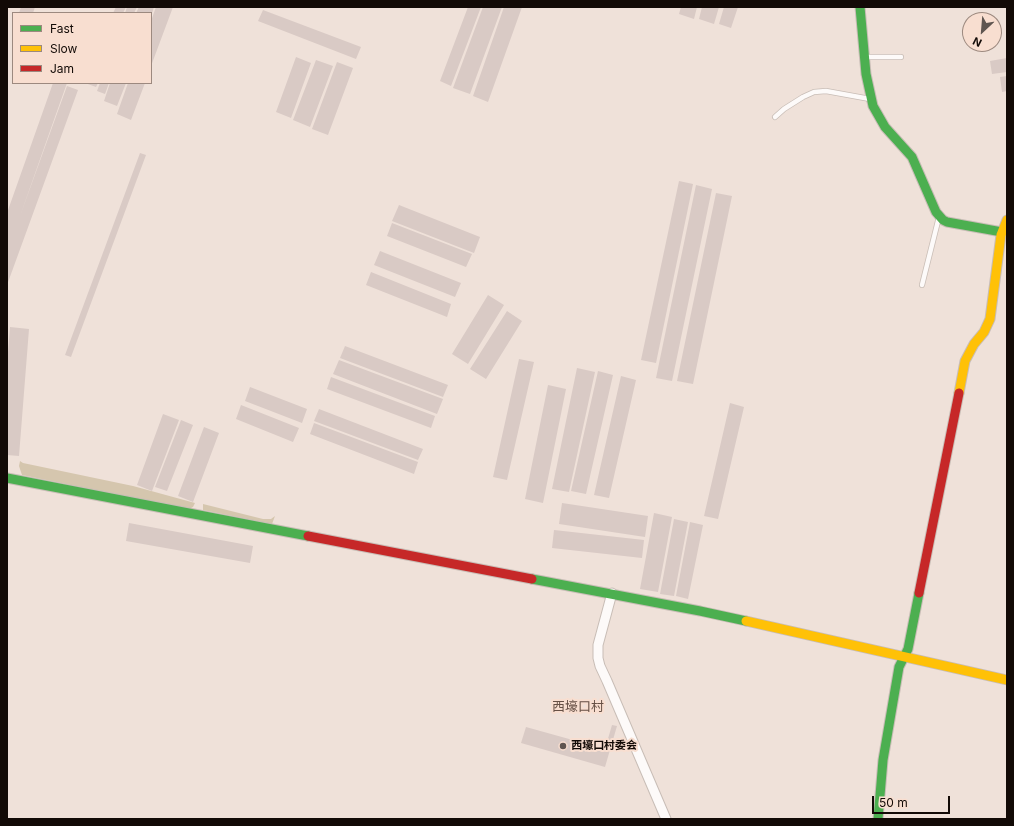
<!DOCTYPE html>
<html>
<head>
<meta charset="utf-8">
<style>
	body { margin:0 }
	#map { position:relative; width:1014px; height:826px; overflow:hidden; background:#efe1d9; font-family:Inter,sans-serif }
	canvas { display:block }
	.frame { position:absolute; inset:0; border:8px solid #120a06; pointer-events:none }
	.legend { position:absolute; left:12px; top:12px; width:140px; height:72px; box-sizing:border-box; background:#f8ded0; border:1px solid #9c897f; margin:0; padding:5px 7px; list-style:none; font-size:12px; color:#120a06 }
	.legend li { display:flex; align-items:center; gap:8px; height:20px }
	.legend b { width:20px; border:1px solid #9c897f }
	.north { position:absolute; left:962px; top:12px; width:40px; height:40px; box-sizing:border-box; background:#f8ded0; border:1px solid #9c897f; border-radius:50%; rotate:206deg; font-size:11px; font-weight:700; line-height:16px; text-align:center; color:#120a06 }
	.north::after { content:''; display:block; margin:auto; width:14px; height:18px; background:#5f5550; clip-path:polygon(50% 0,100% 100%,50% 72%,0 100%) }
	.scale { position:absolute; left:872px; top:796px; width:78px; height:18px; box-sizing:border-box; border:2px solid #120a06; border-top:0; padding-left:5px; font-size:12px; line-height:14px; white-space:nowrap; color:#120a06; -webkit-text-stroke:3px #f8ded0; paint-order:stroke }
</style>
</head>
<body>
<div id="map">
<canvas width="1014" height="826"></canvas>
<div class="frame"></div>
<ul class="legend">
<li><b style="height:5px;background:#4caf50"></b>Fast</li>
<li><b style="height:5px;background:#ffc107"></b>Slow</li>
<li><b style="height:5px;background:#c62828"></b>Jam</li>
</ul>
<div class="north">N</div>
<div class="scale">50 m</div>
</div>
<script>
const context = document.querySelector('canvas').getContext('2d');
context.lineJoin = 'round';
function fill(path, color) {
  context.fillStyle = color;
  context.fill(path, 'evenodd');
}
function toPath(rows) {
  const path = new Path2D();
  for (const r of rows) {
    path.moveTo(r[0], r[1]);
    for (let i = 2; i < r.length; i += 2) path.lineTo(r[i], r[i + 1]);
  }
  return path;
}
function stroke(path, color, width, dash) {
  context.strokeStyle = color;
  context.lineWidth = width;
  context.lineCap = dash ? 'butt' : 'round';
  context.setLineDash(dash || []);
  context.stroke(path);
}
function drawText(font, color, halo, rows, align = 'center') {
  context.font = font + ' Inter,"Noto Sans SC",sans-serif';
  context.lineWidth = 4;
  context.setLineDash([]);
  context.textBaseline = 'middle';
  context.strokeStyle = halo;
  context.fillStyle = color;
  for (const [text, x, y, turn = 0] of rows) {
    context.save();
    context.translate(x, y);
    context.rotate((+turn || 0) * Math.PI / 180);
    context.textAlign = isNaN(turn) ? turn : align;
    if (halo) context.strokeText(text, 0, 0);
    context.fillText(text, 0, 0);
    context.restore();
  }
}
const green = toPath([
	[20,461,23,463,133,486,195,503,193,507,189,509,22,475,19,466],
	[203,504,263,519,271,519,275,516,272,524,203,510]
]);
const building = toPath([
	[21,7,35,7,33,13,19,13],
	[116,7,126,7,123,13,113,13],
	[127,7,137,7,134,13,125,13],
	[139,7,154,7,152,13,136,13],
	[156,7,173,7,151,66,151,21],
	[468,7,481,7,451,86,440,81],
	[483,7,502,7,470,94,453,88],
	[504,7,522,7,488,102,473,96],
	[681,7,697,7,694,19,679,14],
	[702,7,719,7,714,24,699,19],
	[724,7,738,7,731,28,719,24],
	[263,10,361,47,356,59,258,21],
	[296,57,311,63,291,118,276,112],
	[1007,58,1007,72,992,74,990,61],
	[316,60,333,66,310,127,293,120],
	[337,62,353,68,328,135,312,129],
	[1007,76,1007,91,1002,92,1000,77],
	[53,83,67,83,20,216,67,86,78,90,7,285,7,213],
	[85,83,98,83,96,87],
	[100,83,109,83,105,94,97,91],
	[110,83,126,83,117,106,104,101],
	[128,83,145,83,131,120,117,114],
	[140,153,146,155,71,357,65,355],
	[679,181,693,184,656,363,641,360],
	[696,185,712,189,672,381,656,378],
	[716,193,732,196,693,384,677,381],
	[399,205,480,237,474,253,392,221],
	[392,223,472,254,466,267,387,236],
	[380,251,461,283,455,297,374,265],
	[371,272,451,304,447,317,366,285],
	[488,295,504,305,468,364,452,354],
	[507,311,522,321,486,379,470,369],
	[10,327,29,329,19,456,7,455,7,365],
	[345,346,448,385,443,397,340,358],
	[519,359,534,362,507,480,493,477],
	[339,360,443,399,437,414,333,374],
	[577,368,595,372,569,492,552,489],
	[598,371,613,375,586,494,571,491],
	[621,376,636,380,609,498,594,495],
	[331,377,435,416,431,428,327,389],
	[548,385,566,389,543,503,525,499],
	[250,387,307,409,302,423,245,401],
	[730,403,744,407,718,519,704,516],
	[241,405,299,428,293,442,236,419],
	[319,409,423,449,418,460,314,421],
	[163,414,179,420,152,491,137,485],
	[181,420,193,425,167,491,155,487],
	[314,423,418,462,414,474,310,434],
	[204,427,219,433,193,502,178,496],
	[562,503,648,516,645,537,559,524],
	[654,513,672,517,658,592,640,589],
	[674,519,688,522,674,596,660,594],
	[690,522,703,525,688,599,676,596],
	[129,523,253,546,250,563,126,541],
	[554,530,644,540,642,558,552,548],
	[612,725,617,726,605,767,521,743,526,727,605,749]
]);
const lane = toPath([
	[864,57,901,57],
	[775,117,784,109,803,97,814,92,826,91,870,99],
	[922,285,939,217]
]);
const street = toPath([
	[612,593,598,645,598,658,600,666,607,681,666,819]
]);
const fast = toPath([
	[860,7,866,74,873,106,885,127,912,157,936,212,943,220,947,222,1002,232],
	[7,478,308,536],
	[532,579,700,611,746,621],
	[878,819,883,760,899,667,908,649,919,593]
]);
const slow = toPath([
	[959,393,965,361,974,344,984,332,990,319,1001,235,1007,220],
	[746,621,1007,680]
]);
const jam = toPath([
	[308,536,532,579],
	[919,593,959,393]
]);
const markers = [
	[563,746,4,"#5f5550"]
];
const poiNames = [
	["西壕口村委会",571,746]
];
const quarterNames = [
	["西壕口村",578,707]
];
fill(green, '#d5c6ae');
fill(building, '#d9cac5');
stroke(lane, '#c8bdb6', 6);
stroke(street, '#c8bdb6', 11);
stroke(fast, '#c8bdb6', 11);
stroke(slow, '#c8bdb6', 11);
stroke(jam, '#c8bdb6', 11);
stroke(lane, '#fdfaf9', 4.5);
stroke(street, '#fdfaf9', 9);
stroke(fast, '#4caf50', 9);
stroke(slow, '#ffc107', 9);
stroke(jam, '#c62828', 9);
for (const [x, y, r, color] of markers) {
  const dot = new Path2D();
  dot.arc(x, y, r, 0, 2 * Math.PI);
  context.fillStyle = color;
  context.fill(dot);
  stroke(dot, '#f8ded0', 1.5);
}
drawText('bold 11px', '#120a06', '#f8ded0', poiNames, 'left');
drawText('13px', '#665045', '#f8ded0', quarterNames);
</script>
</body>
</html>
